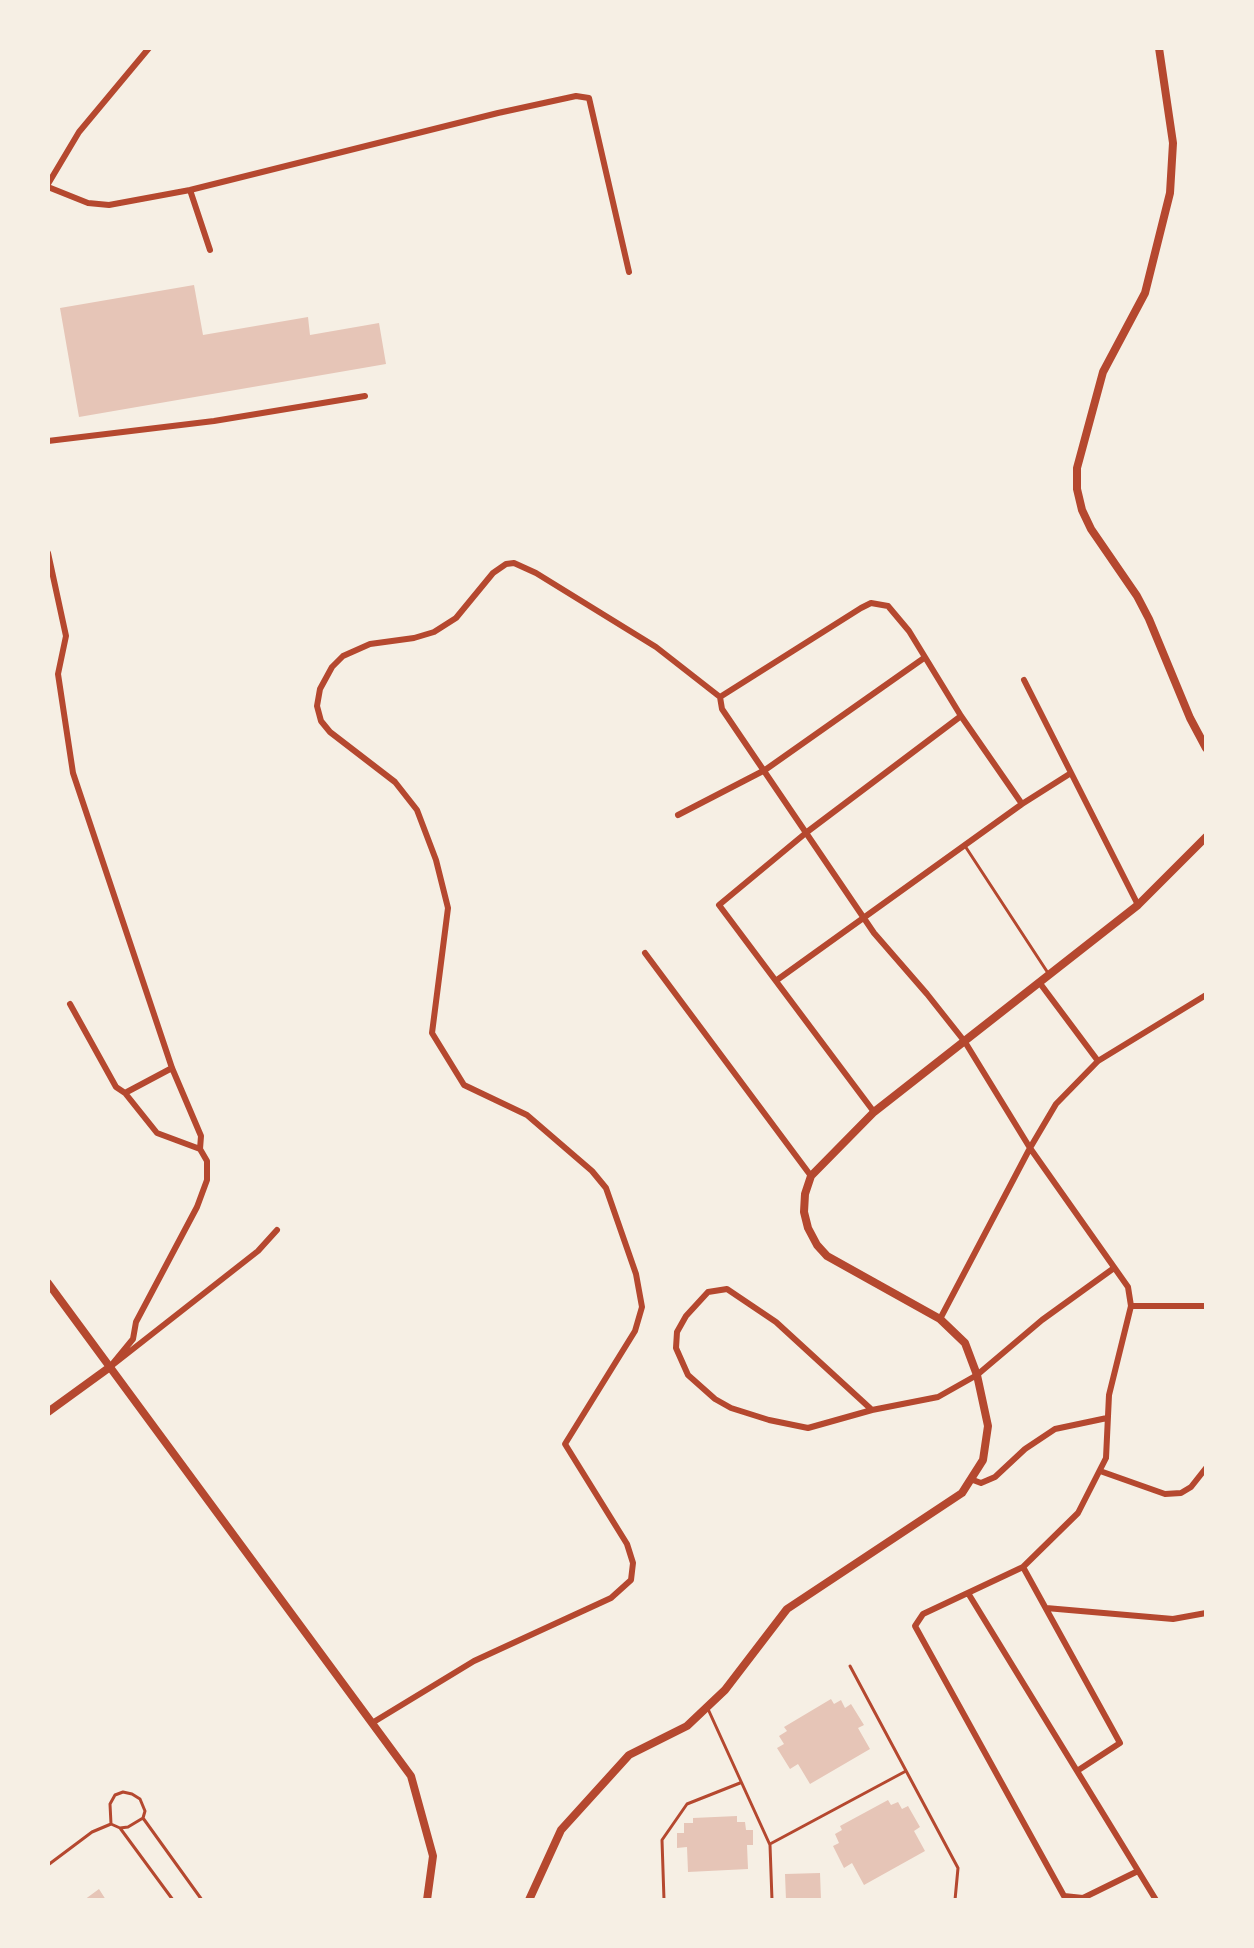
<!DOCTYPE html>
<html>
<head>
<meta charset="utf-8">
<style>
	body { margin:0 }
	#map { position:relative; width:1254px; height:1948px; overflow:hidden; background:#f6efe4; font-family:Cabin,sans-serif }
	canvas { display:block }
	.frame { position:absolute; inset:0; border:50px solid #f6efe4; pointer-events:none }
</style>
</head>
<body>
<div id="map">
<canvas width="1254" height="1948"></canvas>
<div class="frame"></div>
</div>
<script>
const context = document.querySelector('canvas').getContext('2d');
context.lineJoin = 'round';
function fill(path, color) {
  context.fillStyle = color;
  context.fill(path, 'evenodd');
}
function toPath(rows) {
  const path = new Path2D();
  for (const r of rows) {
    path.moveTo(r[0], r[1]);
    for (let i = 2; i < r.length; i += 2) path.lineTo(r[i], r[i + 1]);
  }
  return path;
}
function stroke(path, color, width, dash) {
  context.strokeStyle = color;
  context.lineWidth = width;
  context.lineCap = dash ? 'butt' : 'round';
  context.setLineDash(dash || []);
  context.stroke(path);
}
const building = toPath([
	[194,285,203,335,308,317,310,335,379,323,386,364,79,417,60,308],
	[831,1699,834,1704,841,1700,845,1708,851,1704,864,1725,858,1728,870,1749,810,1784,798,1764,790,1769,777,1748,784,1744,779,1736,787,1731,784,1727],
	[888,1800,891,1805,898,1802,902,1809,908,1806,920,1827,914,1831,925,1851,864,1885,852,1863,844,1868,833,1846,839,1843,835,1834,842,1830,840,1826],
	[737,1816,737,1822,745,1822,746,1830,753,1830,753,1845,747,1845,748,1869,688,1872,687,1847,677,1848,677,1833,684,1833,684,1823,693,1823,693,1818],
	[820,1873,821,1900,786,1900,785,1874],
	[99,1889,106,1900,84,1900]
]);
const service = toPath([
	[965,846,1048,973],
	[850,1666,958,1868,955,1900],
	[708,1709,770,1845,772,1900],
	[143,1818,202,1900],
	[111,1824,110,1804,115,1795,123,1792,132,1794,140,1799,145,1811,143,1818,128,1827,120,1828],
	[770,1844,906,1771],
	[48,1865,92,1832,111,1824,120,1828,173,1900],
	[664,1900,662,1840,687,1804,740,1783]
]);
const minor = toPath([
	[48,184,79,132,149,48],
	[48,187,88,203,109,205,190,190,498,113,576,96,589,98,629,272],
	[190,190,210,250],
	[48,441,214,421,365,396],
	[48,553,66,636,58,674,73,773,172,1068,201,1136,200,1149,207,1161,207,1180,197,1207,136,1322,133,1339,110,1367,258,1251,277,1230],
	[1024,680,1138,905],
	[720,697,861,608,871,603,888,606,909,631,961,716,1022,804],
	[678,815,765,770,924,658],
	[645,953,811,1176],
	[777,980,1022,804,1071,773],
	[1039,982,1098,1061],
	[70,1004,116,1087,125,1093,157,1133,200,1149],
	[125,1093,172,1068],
	[874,1112,719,905,807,832,961,716],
	[1131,1306,1206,1306],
	[940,1319,1030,1148,1056,1104,1098,1061,1206,995],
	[872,1410,776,1322,727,1289,708,1292,686,1316,677,1332,676,1348,688,1375,715,1399,731,1408,769,1420,808,1428,872,1410,938,1397,977,1375,1042,1320,1114,1268],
	[1100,1471,1165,1494,1181,1493,1191,1487,1206,1468],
	[973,1480,981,1483,995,1477,1025,1449,1055,1429,1107,1418],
	[1023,1567,923,1614,915,1626,1064,1896,1083,1898,1138,1871],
	[968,1593,1077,1771],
	[1046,1608,1173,1619,1206,1613],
	[372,1723,474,1661,611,1598,631,1580,633,1563,627,1544,565,1444,635,1331,642,1307,636,1274,606,1188,592,1171,527,1115,464,1085,432,1033,448,908,436,860,417,810,395,782,330,732,321,721,317,706,320,689,332,667,343,656,370,644,414,638,434,632,456,618,493,573,506,564,514,563,536,573,656,647,720,697,722,709,874,933,927,994,965,1042,1030,1148,1128,1287,1131,1306,1109,1395,1106,1458,1078,1513,1023,1567,1120,1743,1077,1771,1156,1900]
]);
const tertiary = toPath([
	[1159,48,1173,143,1170,193,1145,293,1103,372,1077,468,1077,489,1082,510,1091,529,1137,596,1149,619,1190,718,1206,748],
	[48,1283,411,1776,433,1856,427,1900],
	[48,1412,110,1367],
	[529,1900,561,1830,629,1755,687,1726,725,1690,787,1609,962,1493,983,1460,988,1426,977,1375,965,1343,940,1319,827,1256,817,1245,808,1228,804,1212,805,1194,811,1176,874,1112,1138,905,1206,837]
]);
fill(building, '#e6c5b7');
stroke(service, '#b5482f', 3);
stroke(minor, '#b5482f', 6);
stroke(tertiary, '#b5482f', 8);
</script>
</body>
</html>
